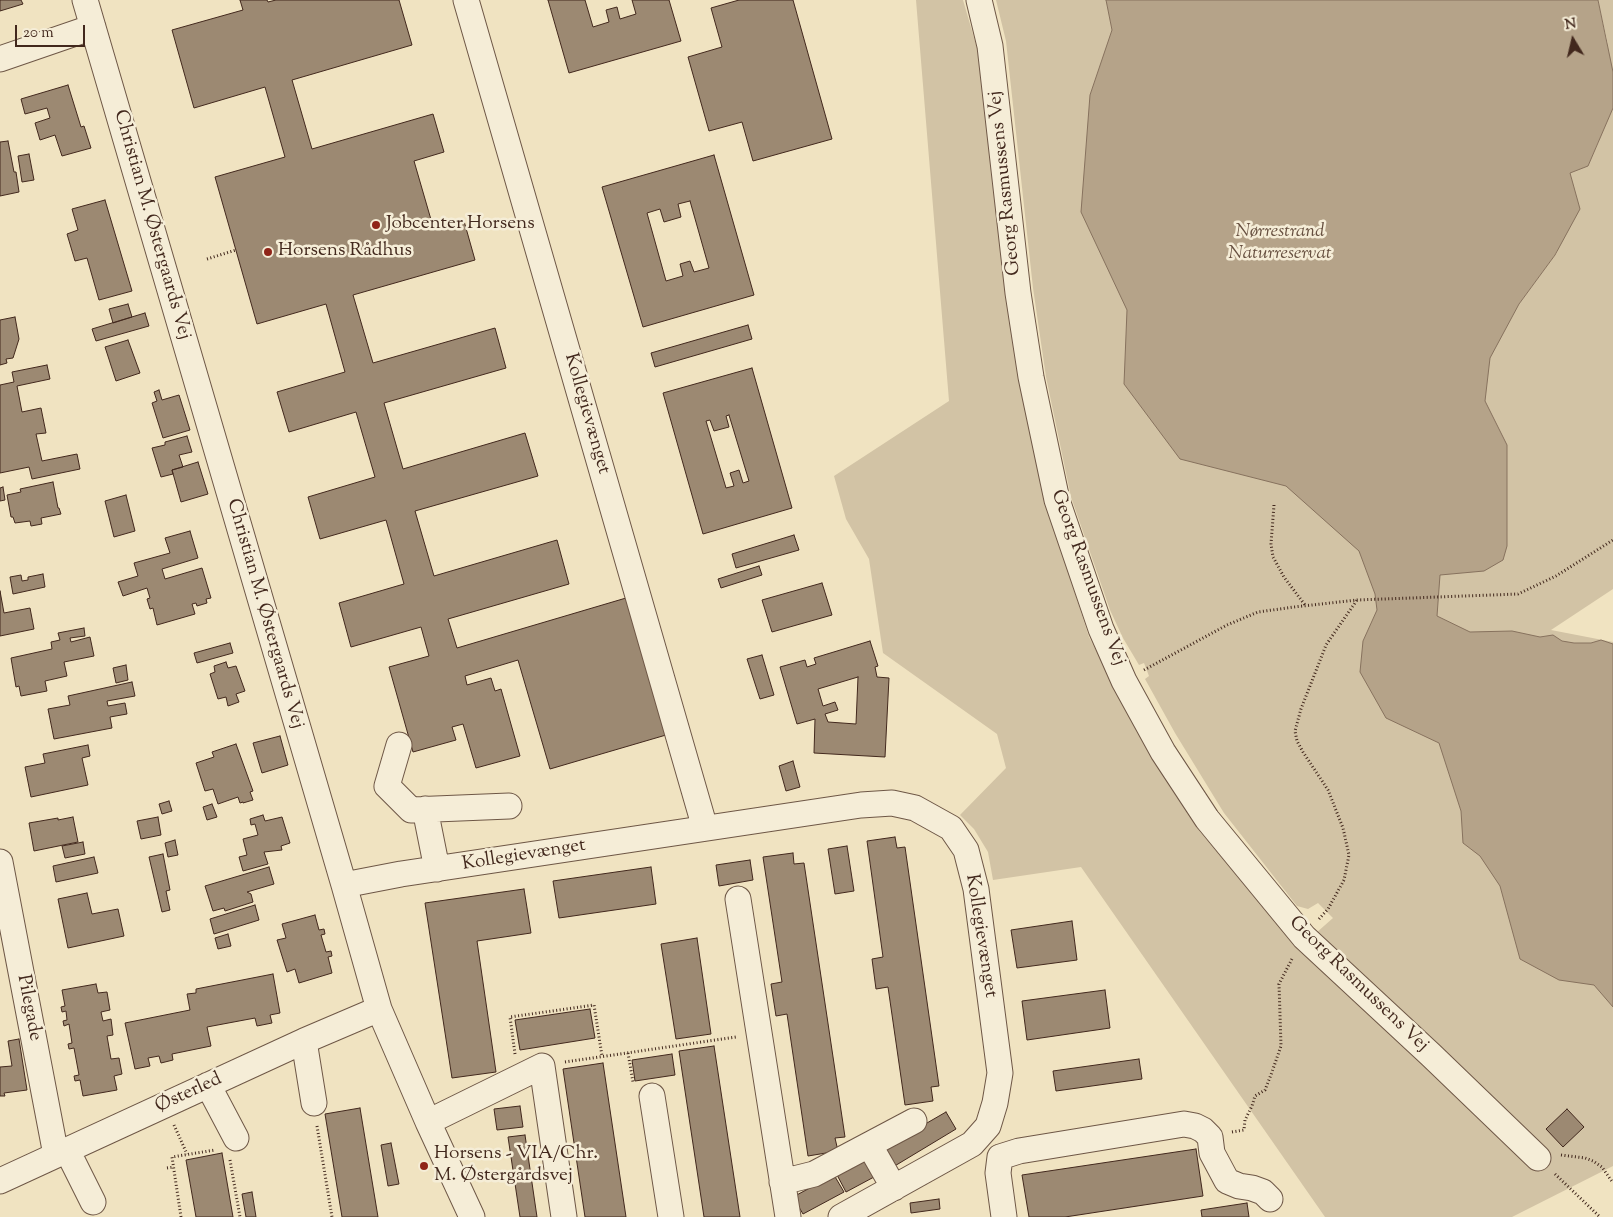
<!DOCTYPE html>
<html>
<head>
<meta charset="utf-8">
<style>
	body { margin:0 }
	#map { position:relative; width:1613px; height:1217px; overflow:hidden; background:#f0e3c1; font-family:"Sorts Mill Goudy",serif }
	canvas { display:block }
	.north { position:absolute; left:1548px; top:15px; width:50px; height:50px; -webkit-text-stroke:4px #f5edd7; paint-order:stroke; rotate:351deg; font-size:14px; font-weight:700; line-height:20px; text-align:center; color:#42281d }
	.north::after { content:''; display:block; margin:auto; width:18px; height:22px; background:#42281d; clip-path:polygon(50% 0,100% 100%,50% 72%,0 100%) }
	.scale { position:absolute; left:15px; top:25px; width:70px; height:22px; box-sizing:border-box; border:2px solid #42281d; border-top:0; padding-left:6px; font-size:15px; line-height:18px; white-space:nowrap; color:#42281d; -webkit-text-stroke:4px #f5edd7; paint-order:stroke }
</style>
</head>
<body>
<div id="map">
<canvas width="1613" height="1217"></canvas>
<div class="north">N</div>
<div class="scale">20 m</div>
</div>
<script>
const context = document.querySelector('canvas').getContext('2d');
context.lineJoin = 'round';
function fill(path, color) {
  context.fillStyle = color;
  context.fill(path, 'evenodd');
}
function toPath(rows) {
  const path = new Path2D();
  for (const r of rows) {
    path.moveTo(r[0], r[1]);
    for (let i = 2; i < r.length; i += 2) path.lineTo(r[i], r[i + 1]);
  }
  return path;
}
function stroke(path, color, width, dash) {
  context.strokeStyle = color;
  context.lineWidth = width;
  context.lineCap = dash ? 'butt' : 'round';
  context.setLineDash(dash || []);
  context.stroke(path);
}
function drawText(font, color, halo, rows, align = 'center') {
  context.font = font + ' "Sorts Mill Goudy",serif';
  context.lineWidth = 5;
  context.setLineDash([]);
  context.textBaseline = 'middle';
  context.strokeStyle = halo;
  context.fillStyle = color;
  for (const [text, x, y, turn = 0] of rows) {
    context.save();
    context.translate(x, y);
    context.rotate((+turn || 0) * Math.PI / 180);
    context.textAlign = isNaN(turn) ? turn : align;
    if (halo) context.strokeText(text, 0, 0);
    context.fillText(text, 0, 0);
    context.restore();
  }
}
const green = toPath([
	[916,0,963,0,977,48,1007,294,1047,506,1089,637,1154,761,1200,832,1299,948,1333,918,1318,903,1308,909,1297,906,1224,813,1175,733,1145,679,1149,676,1144,663,1139,665,1123,638,1110,610,1071,497,1046,377,1033,288,1006,41,996,0,1592,0,1608,45,1598,0,1613,0,1613,589,1551,630,1613,642,1613,1166,1512,1217,1325,1217,1081,867,993,880,988,852,974,829,960,815,1006,768,997,734,883,653,869,559,846,519,834,476,949,401],
	[1599,141,1588,165,1570,173],
	[1558,251,1519,304,1514,312,1529,273]
]);
const water = toPath([
	[1106,0,1598,0,1613,72,1613,108,1588,166,1570,173,1580,209,1555,255,1519,304,1490,358,1485,401,1507,445,1507,546,1503,560,1484,571,1440,575,1437,616,1470,632,1512,631,1540,637,1553,635,1562,641,1574,643,1591,643,1601,640,1613,644,1613,1007,1594,985,1559,980,1520,959,1500,886,1480,856,1463,843,1461,811,1439,743,1386,718,1360,672,1363,641,1377,610,1375,594,1359,551,1286,486,1180,459,1124,384,1127,310,1081,212,1090,95,1112,30,1106,0]
]);
const building = toPath([
	[0,0,21,0,23,4,0,11,0,0],
	[240,0,267,0,268,2,276,0,399,0,412,45,292,80,312,149,433,114,444,152,414,161,434,230,464,221,475,260,353,295,373,363,495,328,506,368,384,403,403,469,525,433,538,476,415,511,434,576,557,540,569,584,448,619,457,648,626,598,666,735,550,769,518,660,465,676,467,685,491,678,495,691,501,689,520,756,476,768,463,724,452,727,456,740,413,752,389,667,429,656,421,627,351,647,339,603,404,584,386,520,320,539,308,497,375,477,356,412,289,432,277,392,345,372,326,304,257,324,215,177,285,157,265,87,194,108,172,30,243,10,240,0],
	[548,0,585,0,593,27,609,22,606,10,617,7,620,19,636,14,632,0,669,0,681,41,569,73,548,0],
	[739,0,793,0,832,139,753,161,742,122,709,131,688,57,722,47,711,8,739,0],
	[68,85,81,127,84,126,91,148,62,156,55,135,40,140,35,123,50,118,47,108,25,114,21,99,68,85],
	[8,141,14,172,16,172,19,192,0,196,0,142,8,141],
	[29,154,34,180,22,182,18,156,29,154],
	[714,155,754,295,643,327,602,187,714,155],
	[690,201,709,268,694,272,690,261,680,264,683,276,666,281,647,213,660,209,664,222,681,217,678,204,690,201],
	[105,200,132,291,99,300,87,258,75,261,67,234,78,230,72,209,105,200],
	[128,304,132,317,113,323,109,309,128,304],
	[145,313,149,326,96,341,92,329,145,313],
	[15,317,19,339,13,358,6,359,7,363,0,365,0,320,15,317],
	[748,325,752,339,655,367,651,353,748,325],
	[128,340,140,373,116,381,105,347,128,340],
	[47,365,50,379,17,386,22,412,41,408,46,433,36,434,42,461,77,454,80,469,32,479,29,467,0,473,0,385,14,382,12,372,47,365],
	[752,368,792,508,703,534,663,393,752,368],
	[729,415,749,481,743,483,739,470,730,473,734,486,726,488,706,421,710,420,714,431,729,427,726,416,729,415],
	[159,390,162,400,179,395,190,430,163,438,152,403,157,401,154,392,159,390],
	[187,436,192,452,179,455,183,467,172,470,173,474,161,477,152,448,165,445,165,442,187,436],
	[198,462,208,494,181,502,172,470,198,462],
	[53,482,58,508,59,508,61,514,41,518,42,524,31,526,30,521,15,523,13,517,11,517,7,495,21,492,20,489,53,482],
	[3,487,5,500,0,501,0,488,3,487],
	[126,495,135,531,114,537,105,501,126,495],
	[190,531,198,558,162,569,165,579,202,568,211,598,206,599,207,603,197,606,196,603,192,604,195,614,157,625,153,608,150,609,147,599,150,598,147,588,123,596,118,582,138,576,134,563,170,553,165,538,190,531],
	[794,535,799,550,736,568,732,554,794,535],
	[759,566,762,575,721,588,718,579,759,566],
	[43,574,45,587,13,594,10,577,21,575,22,581,28,580,28,577,43,574],
	[822,583,832,615,772,632,762,600,822,583],
	[0,591,4,613,30,608,34,629,0,636,0,591],
	[84,628,85,636,70,638,71,642,90,637,94,656,64,662,67,676,45,681,47,691,21,696,19,686,16,687,11,658,52,649,51,642,60,640,58,633,84,628],
	[870,641,878,666,875,667,877,677,889,678,885,757,814,753,815,719,797,724,780,667,805,660,807,667,816,664,814,658,870,641],
	[858,677,856,724,828,722,825,714,838,710,835,702,823,706,818,689,858,677],
	[230,643,233,653,197,663,194,653,230,643],
	[762,655,774,695,760,699,747,659,762,655],
	[226,662,228,668,236,666,245,691,236,694,239,702,228,706,226,697,218,699,210,674,215,672,214,666,226,662],
	[126,665,128,680,116,683,113,668,126,665],
	[132,682,135,696,107,701,108,706,125,703,127,714,110,717,112,728,54,739,48,709,70,705,68,696,132,682],
	[280,736,288,765,262,773,253,743,280,736],
	[236,744,253,791,250,792,253,800,243,803,243,802,240,803,238,797,218,804,213,789,205,791,196,763,214,757,212,752,236,744],
	[88,745,90,756,82,758,88,785,31,797,25,767,45,763,43,754,88,745],
	[793,761,800,787,786,791,779,766,793,761],
	[169,801,172,811,162,814,159,804,169,801],
	[212,804,217,817,207,820,203,807,212,804],
	[263,815,265,821,282,817,290,843,281,846,282,850,264,852,268,864,243,871,239,857,247,855,243,839,258,835,255,824,251,825,250,819,263,815],
	[73,817,78,842,34,851,29,823,58,818,58,820,73,817],
	[158,817,161,835,141,839,137,821,158,817],
	[895,837,897,848,905,847,939,1086,931,1087,933,1101,905,1105,888,987,876,989,872,959,883,957,867,841,895,837],
	[175,840,178,855,168,857,165,843,175,840],
	[83,842,85,854,65,858,62,846,83,842],
	[847,846,854,891,835,894,828,849,847,846],
	[793,853,794,864,804,863,845,1137,835,1138,838,1151,808,1156,787,1014,776,1016,771,984,782,982,763,857,793,853],
	[163,854,170,890,166,891,170,910,162,912,149,857,163,854],
	[94,857,98,873,56,882,53,866,94,857],
	[750,860,753,880,719,886,716,865,750,860],
	[269,867,274,884,247,892,251,894,253,902,225,911,224,908,213,911,205,886,269,867],
	[651,867,656,904,559,918,553,881,651,867],
	[524,889,531,933,477,941,496,1072,452,1078,425,903,524,889],
	[87,893,92,914,118,909,124,936,68,948,58,899,87,893],
	[255,905,259,920,214,934,210,919,255,905],
	[315,915,319,930,324,929,325,934,321,935,326,952,331,951,332,956,328,957,332,973,299,983,295,969,287,972,277,940,286,938,282,924,315,915],
	[1072,921,1077,960,1017,968,1011,930,1072,921],
	[228,934,231,946,218,949,215,938,228,934],
	[697,938,711,1034,676,1039,661,944,697,938],
	[273,974,280,1013,270,1015,272,1023,257,1026,255,1018,207,1027,211,1046,172,1054,173,1060,161,1063,159,1056,148,1058,150,1066,135,1069,125,1023,190,1010,187,994,196,993,196,989,273,974],
	[96,984,98,993,107,992,110,1010,101,1012,103,1021,111,1019,113,1035,107,1036,111,1059,119,1058,122,1074,114,1076,117,1090,83,1096,80,1080,75,1081,74,1076,79,1075,74,1048,69,1049,68,1044,72,1043,69,1024,64,1026,63,1021,67,1020,66,1011,62,1012,61,1007,65,1006,62,990,96,984],
	[1105,990,1110,1028,1027,1040,1022,1001,1105,990],
	[590,1009,595,1038,520,1050,515,1020,590,1009],
	[19,1039,27,1090,4,1093,5,1096,0,1096,0,1067,12,1066,8,1041,19,1039],
	[714,1046,740,1217,704,1217,679,1051,714,1046],
	[672,1054,675,1075,635,1081,632,1060,672,1054],
	[1139,1059,1142,1079,1056,1091,1053,1071,1139,1059],
	[603,1063,626,1217,585,1217,563,1069,603,1063],
	[520,1106,523,1127,497,1130,494,1109,520,1106],
	[360,1108,378,1217,342,1217,325,1114,360,1108],
	[1567,1109,1584,1127,1563,1147,1546,1129,1567,1109],
	[946,1112,956,1129,893,1167,882,1149,946,1112],
	[525,1135,537,1217,520,1217,508,1137,525,1135],
	[391,1143,399,1184,388,1186,381,1145,391,1143],
	[1196,1149,1203,1196,1065,1217,1029,1217,1022,1175,1196,1149],
	[222,1153,233,1217,196,1217,186,1160,222,1153],
	[864,1158,874,1177,846,1192,836,1173,864,1158],
	[834,1175,844,1192,803,1214,793,1197,834,1175],
	[252,1192,256,1217,246,1217,242,1194,252,1192],
	[939,1199,940,1209,911,1213,910,1203,939,1199],
	[1247,1203,1249,1217,1202,1217,1201,1210,1247,1203]
]);
const path = toPath([
	[207,259,236,250],
	[1274,505,1271,544,1273,557,1284,577,1305,605],
	[1144,670,1227,625,1258,612,1294,607,1357,600,1518,594,1556,576,1613,540],
	[1319,919,1328,909,1344,880,1349,855,1343,828,1328,790,1303,752,1297,741,1295,731,1301,709,1326,645,1357,600],
	[628,1053,633,1082],
	[515,1054,510,1017,594,1005,602,1056],
	[565,1062,736,1037],
	[174,1125,187,1154],
	[317,1126,332,1217],
	[1232,1132,1244,1130,1245,1120,1252,1106,1255,1096,1265,1090,1272,1072,1281,1046,1279,984,1293,957],
	[1561,1155,1585,1158,1593,1161,1602,1167,1613,1183],
	[230,1160,240,1217],
	[167,1168,174,1167],
	[1555,1174,1600,1217],
	[181,1217,172,1157,215,1150]
]);
const minor = toPath([
	[85,0,344,885,379,1009,428,1122,472,1217],
	[466,0,705,828],
	[979,0,990,46,1018,293,1031,377,1057,500,1101,629,1124,681,1163,752,1207,819,1304,937,1431,1055,1538,1158],
	[0,59,93,27],
	[399,745,387,786,411,810,509,806],
	[425,809,437,869],
	[0,862,56,1155],
	[344,885,401,874,861,805,892,803,915,808,951,828,966,850,976,889,1000,1073,995,1103,988,1126,972,1144,841,1217],
	[738,899,788,1217],
	[304,1041,314,1103],
	[208,1085,236,1138],
	[652,1096,671,1217],
	[428,1122,542,1066,564,1217],
	[870,1146,894,1188],
	[67,1150,93,1202],
	[1000,1157,1019,1151,1184,1124,1195,1126,1203,1130,1210,1137,1212,1153,1227,1181,1239,1186,1252,1188,1263,1192,1270,1199],
	[1000,1157,998,1173,1004,1217],
	[0,1181,304,1041,379,1009],
	[782,1182,814,1174,914,1121]
]);
const markers = [
	[376,225,5,"#8f2418"],
	[268,252,5,"#8f2418"],
	[424,1166,5,"#8f2418"]
];
const streetNames = [
	["Georg Rasmussens Vej",1006,183,-96],
	["Christian M. Østergaards Vej",151,225,74],
	["Kollegievænget",586,414,74],
	["Georg Rasmussens Vej",1087,578,70],
	["Christian M. Østergaards Vej",264,614,74],
	["Kollegievænget",524,856,-9],
	["Kollegievænget",980,936,81],
	["Georg Rasmussens Vej",1358,985,44],
	["Pilegade",28,1008,79],
	["Østerled",189,1094,-25]
];
const poiNames = [
	["Jobcenter Horsens",386,225],
	["Horsens Rådhus",278,252],
	["Horsens - VIA/Chr.",434,1155],
	["M. Østergårdsvej",434,1177]
];
const parkNames = [
	["Nørrestrand",1280,233],
	["Naturreservat",1280,255]
];
fill(green, '#d2c3a5');
fill(water, '#b5a389');
stroke(water, '#87725e', 1);
fill(building, '#9c8972');
stroke(building, '#42281d', 1);
stroke(minor, '#6e5746', 27);
stroke(path, '#42281d', 3, [1, 2.5]);
stroke(minor, '#f5edd7', 25);
for (const [x, y, r, color] of markers) {
  const dot = new Path2D();
  dot.arc(x, y, r, 0, 2 * Math.PI);
  context.fillStyle = color;
  context.fill(dot);
  stroke(dot, '#f5edd7', 2);
}
drawText('19px', '#42281d', '#f5edd7', streetNames);
drawText('19px', '#42281d', '#f5edd7', poiNames, 'left');
drawText('italic 19px', '#664f3f', '#f5edd7', parkNames);
</script>
</body>
</html>
